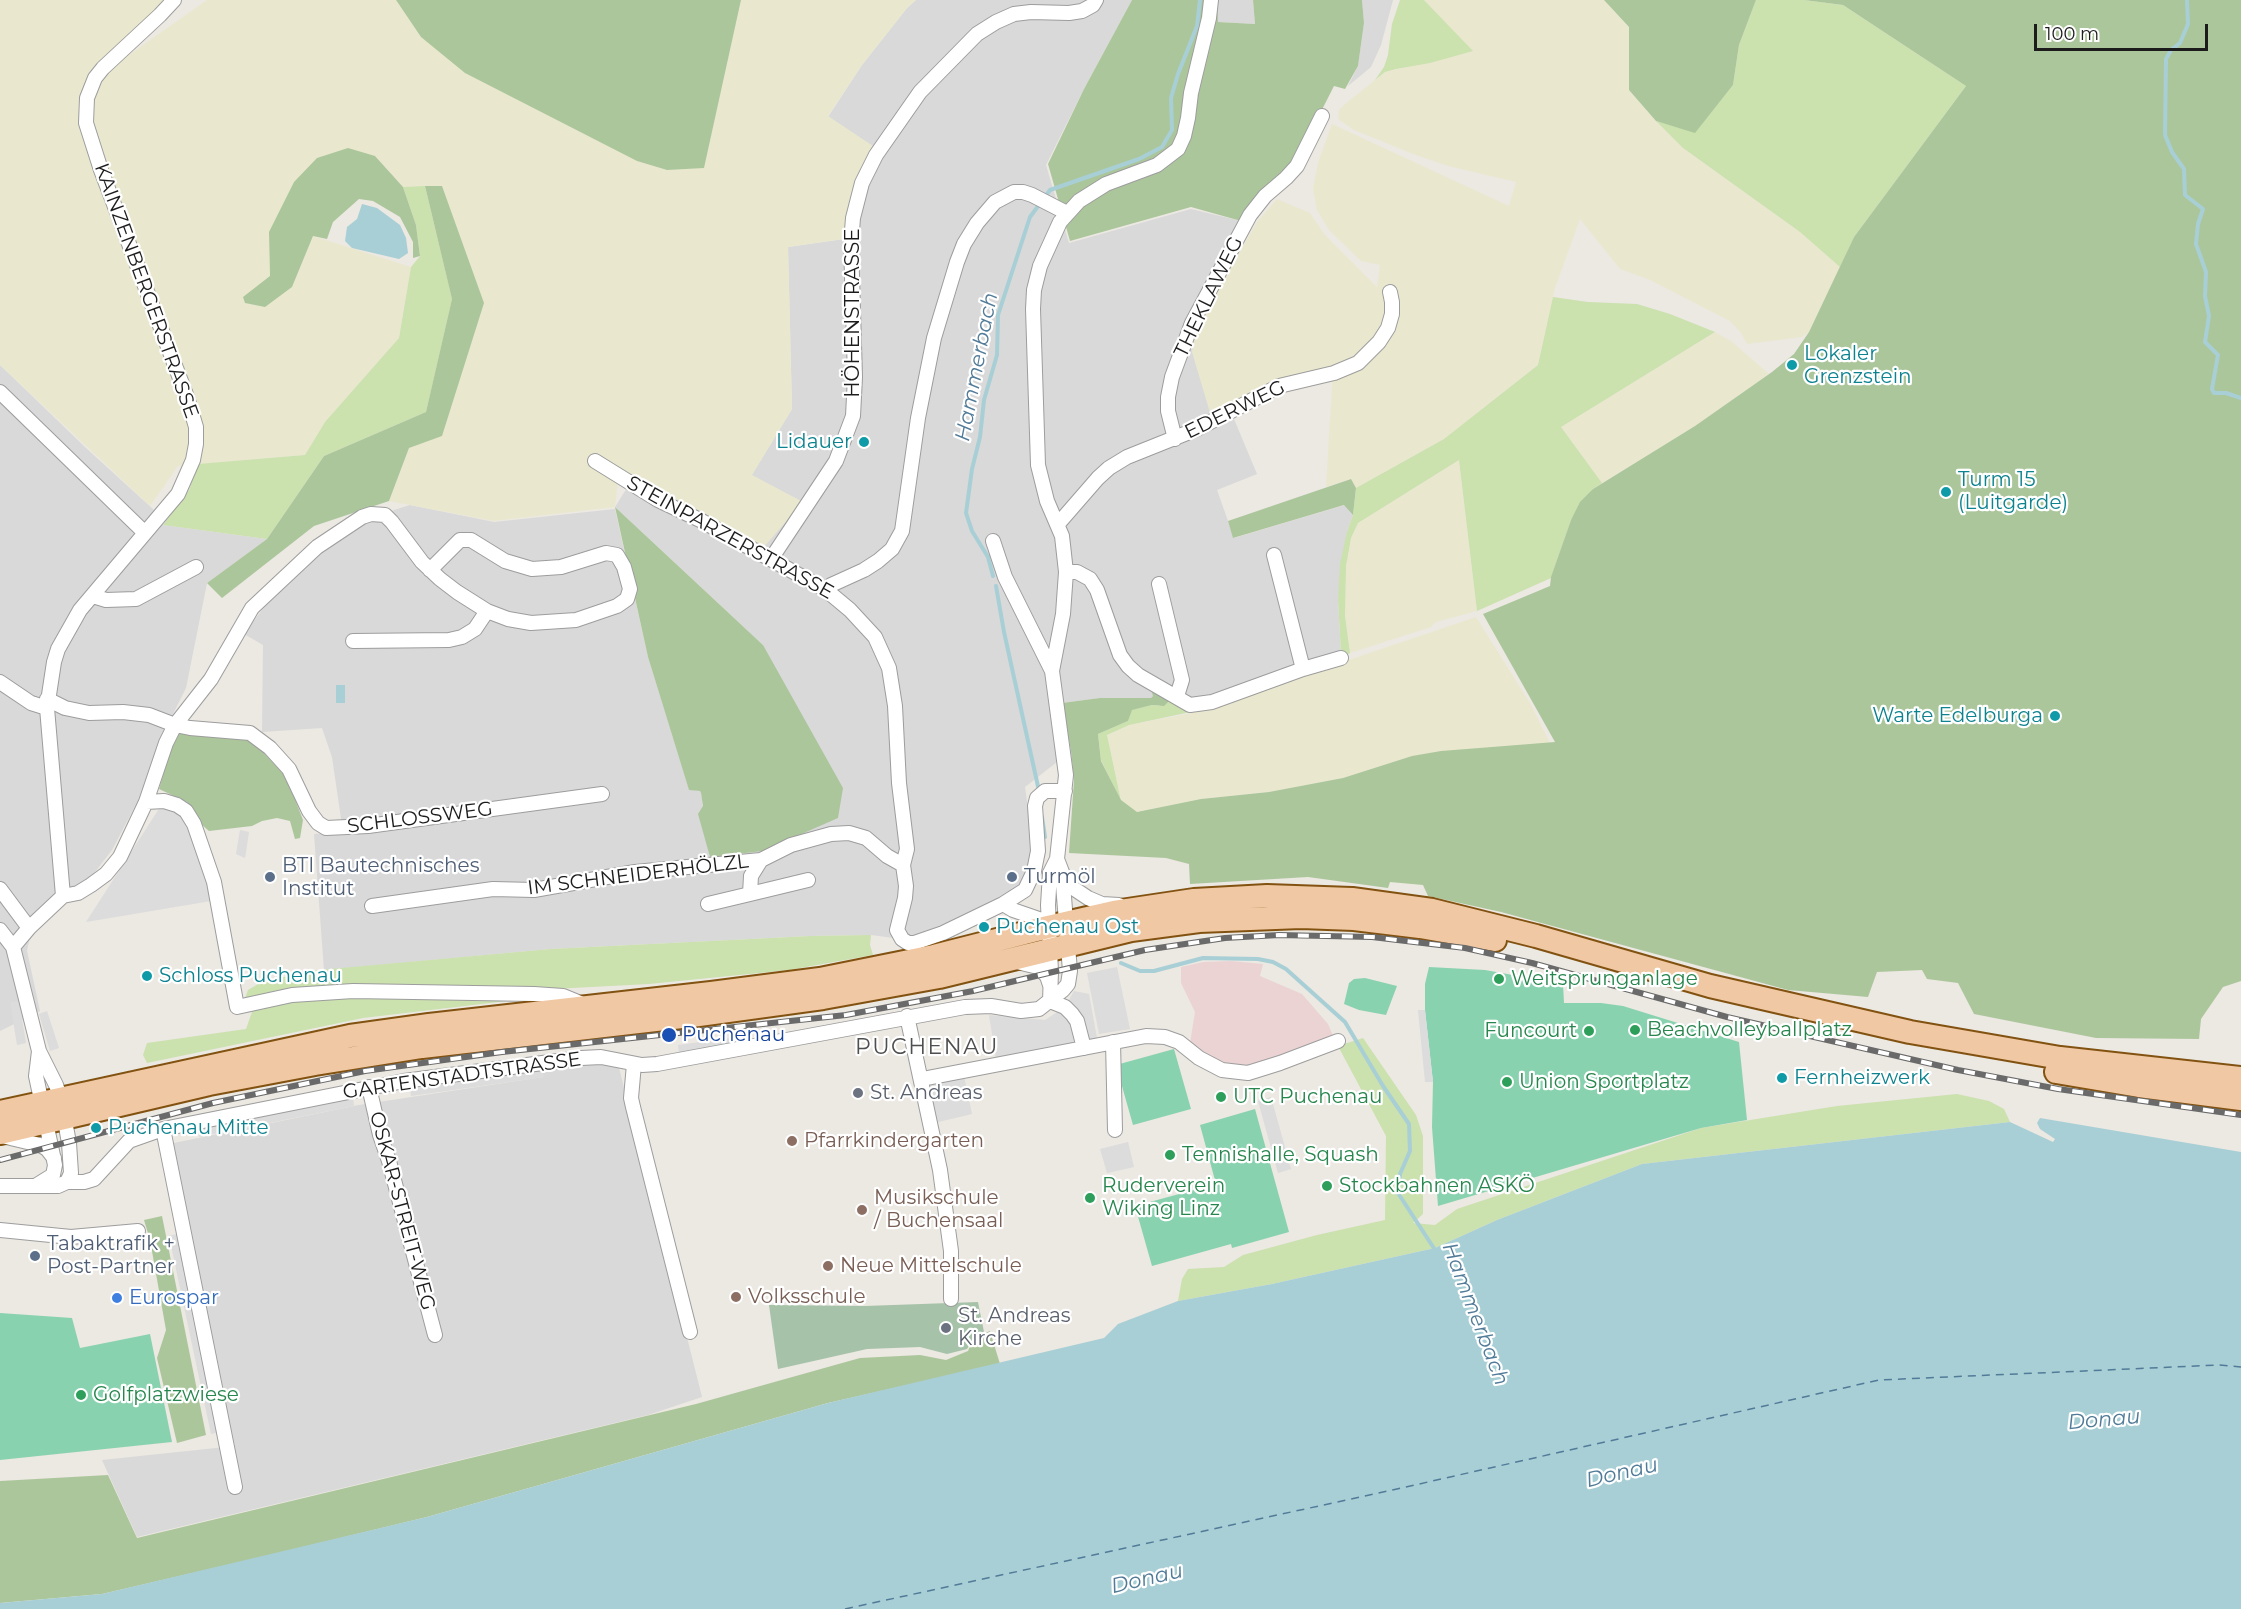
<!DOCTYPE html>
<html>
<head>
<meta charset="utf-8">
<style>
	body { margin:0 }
	#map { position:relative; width:2241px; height:1609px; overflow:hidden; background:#ece8e2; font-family:Montserrat,sans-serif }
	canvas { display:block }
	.scale { position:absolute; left:2034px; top:24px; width:174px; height:27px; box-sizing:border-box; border:3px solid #1c1c1c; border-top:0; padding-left:8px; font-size:18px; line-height:21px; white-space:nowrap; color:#1c1c1c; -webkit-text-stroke:4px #fff; paint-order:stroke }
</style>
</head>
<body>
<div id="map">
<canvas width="2241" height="1609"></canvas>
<div class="scale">100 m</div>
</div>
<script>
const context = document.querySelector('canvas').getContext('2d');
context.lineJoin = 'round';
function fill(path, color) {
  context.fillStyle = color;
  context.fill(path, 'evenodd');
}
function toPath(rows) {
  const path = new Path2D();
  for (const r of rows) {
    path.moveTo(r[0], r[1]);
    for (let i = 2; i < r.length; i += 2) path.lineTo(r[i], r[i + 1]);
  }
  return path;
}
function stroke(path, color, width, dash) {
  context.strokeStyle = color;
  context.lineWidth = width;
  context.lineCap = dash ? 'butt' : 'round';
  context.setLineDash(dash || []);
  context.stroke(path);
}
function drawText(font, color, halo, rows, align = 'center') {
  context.font = font + ' Montserrat,sans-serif';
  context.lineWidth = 4.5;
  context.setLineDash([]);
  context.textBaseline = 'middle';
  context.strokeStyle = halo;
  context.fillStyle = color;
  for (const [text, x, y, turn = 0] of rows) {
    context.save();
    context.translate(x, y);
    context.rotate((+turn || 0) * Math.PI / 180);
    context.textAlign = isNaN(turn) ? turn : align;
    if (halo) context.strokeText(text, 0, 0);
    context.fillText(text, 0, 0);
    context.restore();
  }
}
const residential = toPath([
	[916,0,1132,0,1084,89,1046,165,1069,243,1191,209,1241,221,1192,319,1257,474,1217,490,1234,538,1345,505,1353,515,1347,532,1338,600,1341,653,1190,703,1153,696,1151,698,1100,698,1063,703,1071,751,1025,787,1034,852,1028,878,1021,885,966,916,909,940,871,935,811,936,551,949,324,970,314,834,343,832,332,757,322,728,262,732,263,645,244,634,277,590,324,549,369,518,410,505,494,522,615,509,648,657,689,789,700,791,701,793,710,857,763,645,615,507,632,480,802,502,751,476,792,409,788,247,844,239,846,219,852,196,828,117,862,65,907,8],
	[1217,0,1253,0,1255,24,1218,22],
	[1362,0,1393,0,1381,45,1371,67,1348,86,1358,66,1364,23],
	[0,365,86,448,154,510,163,525,267,539,207,583,186,688,163,734,144,789,112,850,88,881,41,925,29,941,27,951,40,1011,0,1031],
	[584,1063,618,1064,702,1397,648,1415,137,1537,102,1460,235,1446,197,1289,169,1144,359,1105,543,1077,543,1070]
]);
const commercial = toPath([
	[1231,961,1263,964,1260,976,1302,994,1328,1024,1334,1038,1248,1068,1231,1066,1215,1060,1190,1043,1195,1012,1181,983,1181,967,1203,962]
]);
const farmland = toPath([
	[0,0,170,0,99,68,82,113,125,219,91,121,93,99,106,71,207,0,396,0,421,37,637,161,667,170,704,167,741,0,916,0,907,8,862,65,828,116,876,148,852,196,846,219,844,239,788,247,792,409,752,475,803,502,763,548,668,502,619,471,615,507,493,521,389,501,409,448,442,186,403,187,375,156,269,232,270,276,292,287,313,236,411,267,399,338,325,422,305,455,178,466,150,506,0,365],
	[1424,0,1604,0,1629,27,1629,90,1656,121,1683,148,1800,232,1840,267,1809,332,1802,337,1747,344,1741,333,1730,321,1650,280,1620,269,1580,219,1555,288,1538,365,1444,439,1356,488,1350,479,1326,487,1333,368,1211,416,1192,352,1198,322,1257,222,1277,199,1310,213,1324,234,1377,287,1380,265,1361,261,1329,230,1317,210,1313,189,1318,163,1332,124,1509,206,1516,182,1448,166,1413,154,1354,130,1338,119,1339,110,1345,104,1385,72,1472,51],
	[1715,332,1731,341,1769,374,1695,426,1602,483,1561,427],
	[1459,460,1477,611,1436,622,1431,627,1350,653,1345,616,1346,566,1351,538,1358,523],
	[1476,617,1530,703,1550,743,1481,748,1412,756,1343,778,1269,792,1201,799,1137,812,1121,801,1107,735,1128,725,1192,713]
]);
const grass = toPath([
	[1400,0,1424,0,1473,51,1430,63,1396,69,1385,72,1375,80,1384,67,1388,55,1392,24],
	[1756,0,1804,0,1843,5,1966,86,1854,237,1840,267,1800,232,1683,148,1656,121,1695,132,1733,85,1739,45],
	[425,186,452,299,426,412,324,456,267,539,163,525,189,490,198,464,305,455,325,422,399,338,411,267,420,256,416,225,403,187],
	[1553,297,1588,302,1637,304,1670,314,1715,332,1561,427,1602,483,1593,489,1571,520,1551,578,1477,611,1459,460,1358,523,1351,538,1346,566,1345,616,1350,653,1347,655,1341,653,1338,600,1340,564,1347,532,1353,515,1356,488,1444,439,1538,365],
	[1173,697,1200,710,1129,725,1107,735,1121,801,1101,760,1098,734,1128,721,1131,710,1152,705,1159,706],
	[871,935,870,945,873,955,789,970,649,984,534,990,524,999,363,1018,147,1063,143,1055,147,1043,246,1029,252,1012,244,1001,248,990,260,983,308,971,551,949,811,936],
	[1363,1038,1416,1115,1423,1136,1423,1214,1413,1223,1435,1225,1457,1209,1701,1128,1837,1106,1957,1094,1989,1101,2004,1109,2010,1122,1642,1164,1497,1220,1435,1248,1272,1284,1178,1301,1182,1279,1188,1269,1224,1267,1243,1255,1317,1235,1385,1220,1386,1136,1338,1046]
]);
const forest = toPath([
	[396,0,741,0,704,168,667,170,637,161,465,73,421,37],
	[1132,0,1217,0,1218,22,1255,24,1253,0,1362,0,1364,23,1358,66,1345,89,1334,86,1300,153,1241,221,1191,207,1070,241,1048,164,1084,89],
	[1604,0,1756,0,1739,45,1733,85,1695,133,1656,121,1629,90,1629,27],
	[1804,0,2241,0,2241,981,2223,987,2201,1019,2199,1039,2096,1038,1974,1014,1958,983,1927,979,1922,970,1877,972,1868,997,1788,990,1501,912,1428,896,1423,885,1390,882,1388,888,1308,877,1190,884,1189,864,1166,858,1069,853,1074,780,1071,751,1062,703,1100,698,1151,698,1153,696,1150,685,1173,697,1164,706,1152,705,1132,710,1128,721,1098,734,1101,761,1121,800,1137,812,1201,799,1269,792,1343,778,1412,756,1441,751,1555,742,1483,614,1550,586,1551,577,1571,520,1580,502,1593,489,1695,426,1772,372,1794,354,1809,332,1854,237,1966,86,1843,5],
	[348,148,375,156,403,187,416,225,420,256,413,258,413,242,400,217,373,201,359,199,333,222,327,239,313,236,292,287,265,307,245,303,243,297,270,276,269,232,294,182,317,158],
	[425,186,442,186,484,303,442,436,409,448,389,501,314,526,222,598,207,583,267,539,324,456,426,412,452,299],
	[1351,479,1356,488,1353,515,1344,505,1233,538,1228,521],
	[615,507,763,645,843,788,838,818,763,851,710,857,698,814,703,806,701,793,700,791,689,790,648,657],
	[179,731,247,739,256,745,286,776,303,820,300,838,295,839,290,821,277,818,262,821,252,826,209,831,201,824,187,802,159,789,170,751],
	[162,1216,206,1435,177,1443,157,1358,166,1330,150,1240,144,1220],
	[990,1331,1000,1364,828,1403,427,1517,266,1556,102,1594,0,1603,0,1481,108,1475,137,1538,696,1404,860,1358,920,1355,946,1360,968,1351,974,1337]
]);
const cemetery = toPath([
	[978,1302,984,1332,974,1338,967,1349,947,1354,920,1347,867,1349,778,1369,769,1305,865,1306]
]);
const pitch = toPath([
	[1429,967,1485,970,1563,984,1564,1003,1601,1003,1623,1006,1739,1042,1747,1120,1701,1128,1438,1206,1432,1127,1433,1082,1425,1010,1425,984],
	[1365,978,1397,986,1386,1015,1359,1010,1344,1004,1349,983,1354,979],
	[1174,1049,1191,1109,1133,1125,1116,1065],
	[1255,1109,1289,1232,1232,1248,1231,1244,1152,1266,1135,1206,1216,1184,1200,1125],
	[0,1313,72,1318,80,1348,150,1334,172,1442,0,1460]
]);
const parking = toPath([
	[164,801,186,811,217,900,86,922],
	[240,830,249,832,245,858,236,854],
	[1117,967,1130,1029,1099,1034,1087,973],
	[1074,991,1089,994,1097,1038,996,1059,989,1015,1045,1020,1065,1007],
	[19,1001,26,1043,17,1045,10,1002],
	[1418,1010,1425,1010,1433,1082,1425,1082],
	[47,1011,59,1048,50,1051,39,1014],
	[731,1038,733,1047,679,1054,678,1045],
	[543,1070,544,1077,411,1096,410,1089],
	[964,1076,972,1114,934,1123,928,1084],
	[353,1097,354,1106,199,1137,198,1129],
	[1271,1097,1291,1169,1278,1173,1258,1101],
	[1128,1142,1134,1167,1107,1173,1100,1149],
	[184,1232,225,1431,211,1434,169,1236]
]);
const water = toPath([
	[362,204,377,208,400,225,406,238,408,253,399,259,352,248,345,241,347,227,357,219],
	[336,685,345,685,345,703,336,703],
	[2040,1118,2241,1152,2241,1609,0,1609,0,1603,102,1594,427,1517,828,1403,1104,1338,1118,1324,1178,1301,1272,1284,1435,1248,1497,1220,1642,1164,2010,1122,2053,1142,2055,1139,2040,1129,2037,1123]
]);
const stream = toPath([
	[2187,0,2188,24,2180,43,2171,50,2166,59,2165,135,2172,152,2184,169,2185,195,2203,209,2198,224,2196,244,2206,272,2205,296,2209,316,2205,342,2218,355,2212,389,2214,393,2226,393,2241,398],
	[993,576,988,557,972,531,966,513,972,469,980,437,984,400,997,355,998,315,1030,217,1050,190,1139,159,1162,147,1172,130,1171,98,1178,74,1197,26,1200,0],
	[996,586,1004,632,1039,791],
	[1042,817,1045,837],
	[1121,963,1140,971,1154,971,1203,958,1258,959,1273,962,1286,969,1345,1022,1383,1086,1409,1124,1410,1151,1400,1174,1398,1193,1437,1253]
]);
const ferry = toPath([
	[845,1609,1397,1489,1879,1380,2219,1365,2241,1367]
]);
const minor = toPath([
	[0,392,145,533],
	[1175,439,1168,411,1168,397,1172,377,1192,323,1250,215,1265,196,1286,178,1297,166,1322,116],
	[595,461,658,500,700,520,826,590,850,610,875,637,889,668,895,706,899,783,907,849,903,865,906,886,905,898,897,930,902,939,908,943,914,943,943,933,1003,904,1025,890,1034,871,1038,851,1035,806,1037,798,1045,791,1065,791],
	[1058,524,1098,478,1109,468,1127,457,1197,429,1279,386,1334,373,1358,363,1379,342,1388,328,1392,314,1392,302,1390,292],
	[993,541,1005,577,1052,671],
	[1274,555,1303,669],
	[771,559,836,461,853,416,855,377,851,243,853,218,862,183,876,155,920,92,977,34,996,22,1014,14,1031,12,1069,13,1082,11,1093,5,1096,0],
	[430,570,460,540,471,540,505,561,532,569,561,567,606,553,617,555,624,567,630,589,627,599,617,606,576,620,531,623,508,619,487,611],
	[1066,572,1077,572,1090,579,1097,590,1120,655,1128,666,1138,675,1190,705,1212,702,1303,669,1341,658],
	[1159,584,1182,680,1177,696],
	[826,590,831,585,864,570,878,561,892,549,902,531,918,418,934,338,957,262,964,244,977,223,995,202,1014,192,1023,192,1032,195,1067,213],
	[93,596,106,600,136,599,196,567],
	[0,682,31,703,47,708],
	[47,699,65,708,89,713,123,712,149,715,175,725,211,679,252,608,317,547,362,517,371,514,385,515,392,522,422,562,440,579,457,592,487,611,475,629,462,637,449,640,353,641],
	[146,802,164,801,177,805,186,811,194,824,214,882,237,1007,292,995,353,991,534,994,563,996,585,1005],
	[1063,874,1073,888,1088,898,1102,904,1119,905],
	[0,889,29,928],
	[750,894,808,880],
	[63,896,47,708,54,662,58,649,80,610,178,494,193,460,196,444,196,427,187,397,101,170,86,123,87,98,95,78,103,68,160,15,174,0],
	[708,904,750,894,751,876,761,860,791,845,831,834,849,833,866,838,887,856,903,865],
	[1003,904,1013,910,1039,919,1048,927],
	[372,906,493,889,534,890,635,872,761,860],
	[0,930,13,947,39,1051,56,1085,61,1099,69,1143,71,1173,67,1182,58,1186,0,1186],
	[13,947,29,928,63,896,78,893,91,885,106,874,120,857,146,802,166,743,175,725,190,728,250,733,270,748,289,769,309,811,318,823,326,828,368,826,602,794],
	[1017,962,1038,967,1047,976,1050,985],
	[1050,1001,1051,972,1048,905,1050,873,1057,859,1066,775,1052,671,1063,614,1066,572,1062,536,1047,501,1038,465,1033,309,1034,290,1040,266,1060,222,1079,201,1106,184,1157,165,1178,149,1184,136,1188,118,1191,93,1209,18,1211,0],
	[1050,1001,1065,1007,1072,1014,1077,1021,1084,1048],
	[907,1016,940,1170,951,1251,951,1299],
	[1113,1042,1115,1130],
	[634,1064,631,1098,633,1107,690,1332],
	[922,1079,1146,1036,1165,1037,1179,1042,1199,1058,1222,1070,1248,1073,1280,1063,1338,1041],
	[369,1087,380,1135,389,1161,435,1335],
	[163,1129,235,1487],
	[2,1136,40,1145,47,1149,54,1158],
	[67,1182,84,1182,94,1179,129,1141,163,1129,404,1081,581,1058,601,1057,642,1065,657,1064,965,1007,991,1006,1021,1011,1039,1009,1063,990,1068,984,1070,971,1062,872,1057,859],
	[37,1185,53,1175,55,1165,36,1076,39,1051],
	[0,1230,71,1237,138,1231]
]);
const primary = toPath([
	[2056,1072,2139,1086,2241,1099],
	[0,1112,350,1036,429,1025,711,993,820,979,934,956,1048,927,1114,912,1194,900,1267,896,1352,899,1432,910,1536,936,1710,986,1910,1032,2060,1058,2241,1078],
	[0,1133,209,1084,315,1064,422,1047,699,1015,823,998,939,977,1131,930,1199,921,1301,917,1354,919,1420,927,1495,940]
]);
const rail = toPath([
	[0,1160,213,1103,365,1071,502,1052,846,1015,973,991,1145,950,1225,938,1279,935,1372,937,1465,948,1532,963,1727,1017,1958,1070,2058,1089,2241,1115]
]);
const markers = [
	[1792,365,6,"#0f9aa8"],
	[864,442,6,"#0f9aa8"],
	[1946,492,6,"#0f9aa8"],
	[2055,716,6,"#0f9aa8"],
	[270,877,6,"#5c6f8a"],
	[1012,877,6,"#5c6f8a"],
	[984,927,6,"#0f9aa8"],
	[147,976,6,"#0f9aa8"],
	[1499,979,6,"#2e9e5b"],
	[1635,1030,6,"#2e9e5b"],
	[1589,1031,6,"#2e9e5b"],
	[669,1035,8,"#1a4fb4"],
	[1782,1078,6,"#0f9aa8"],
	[1507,1082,6,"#2e9e5b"],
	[858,1093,6,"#6b7280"],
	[1221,1097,6,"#2e9e5b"],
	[96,1128,6,"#0f9aa8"],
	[792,1141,6,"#8d6e63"],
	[1170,1155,6,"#2e9e5b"],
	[1327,1186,6,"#2e9e5b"],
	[1090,1198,6,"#2e9e5b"],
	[862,1210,6,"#8d6e63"],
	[35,1256,6,"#5c6f8a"],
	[828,1266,6,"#8d6e63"],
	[736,1297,6,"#8d6e63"],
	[117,1298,6,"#3f7fe0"],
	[946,1328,6,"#6b7280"],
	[81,1395,6,"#2e9e5b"]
];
const streetNames = [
	["KAINZENBERGERSTRASSE",146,291,70],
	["THEKLAWEG",1209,297,-64],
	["HÖHENSTRASSE",853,313,-90],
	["EDERWEG",1235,410,-26],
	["STEINPARZERSTRASSE",730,538,29],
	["SCHLOSSWEG",420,818,-7],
	["IM SCHNEIDERHÖLZL",638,875,-7],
	["GARTENSTADTSTRASSE",462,1076,-8],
	["OSKAR-STREIT-WEG",402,1211,75]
];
const cultureNames = [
	["Lokaler",1804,354],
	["Grenzstein",1804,377],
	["Lidauer",852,442,"right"],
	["Turm 15",1958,480],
	["(Luitgarde)",1958,503],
	["Warte Edelburga",2043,716,"right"],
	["Puchenau Ost",996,927],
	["Schloss Puchenau",159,976],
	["Fernheizwerk",1794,1078],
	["Puchenau Mitte",108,1128]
];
const serviceNames = [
	["BTI Bautechnisches",282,866],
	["Institut",282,889],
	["Turmöl",1024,877],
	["Tabaktrafik +",47,1244],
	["Post-Partner",47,1267]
];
const leisureNames = [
	["Weitsprunganlage",1511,979],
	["Beachvolleyballplatz",1647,1030],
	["Funcourt",1577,1031,"right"],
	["Union Sportplatz",1519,1082],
	["UTC Puchenau",1233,1097],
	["Tennishalle, Squash",1182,1155],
	["Ruderverein",1102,1186],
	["Wiking Linz",1102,1209],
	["Stockbahnen ASKÖ",1339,1186],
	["Golfplatzwiese",93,1395]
];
const transitNames = [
	["Puchenau",682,1035]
];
const worshipNames = [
	["St. Andreas",870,1093],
	["St. Andreas",958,1316],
	["Kirche",958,1339]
];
const educationNames = [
	["Pfarrkindergarten",804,1141],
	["Musikschule",874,1198],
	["/ Buchensaal",874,1221],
	["Neue Mittelschule",840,1266],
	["Volksschule",748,1297]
];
const shopNames = [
	["Eurospar",129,1298]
];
const waterNames = [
	["Hammerbach",977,367,-79],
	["Hammerbach",1475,1314,69],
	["Donau",2104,1420,-5],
	["Donau",1622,1473,-13],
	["Donau",1147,1579,-13]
];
const quarterNames = [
	["PUCHENAU",927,1048]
];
fill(residential, '#d9d9d9');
fill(commercial, '#ebd3d4');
fill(farmland, '#e9e8cf');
fill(grass, '#cbe1ae');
fill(forest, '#acc69c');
fill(cemetery, '#a6c2a8');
fill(pitch, '#89d2af');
fill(parking, '#dcdcdc');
fill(water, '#a8cfd5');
stroke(stream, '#a8cfd5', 4);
stroke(ferry, '#517b98', 1.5, [8, 6]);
stroke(minor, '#9d9d9d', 16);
stroke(primary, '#825211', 26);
stroke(minor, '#fff', 14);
stroke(primary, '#f0c8a3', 22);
stroke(rail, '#6a6a6a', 6);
stroke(rail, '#fff', 4, [11]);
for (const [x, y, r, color] of markers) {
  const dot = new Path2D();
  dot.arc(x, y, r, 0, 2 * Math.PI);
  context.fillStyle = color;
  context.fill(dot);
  stroke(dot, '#fff', 2);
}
drawText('20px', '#1c1c1c', '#fff', streetNames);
drawText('20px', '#0d838f', '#fff', cultureNames, 'left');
drawText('20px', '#4e5e75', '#fff', serviceNames, 'left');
drawText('20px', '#27864d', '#fff', leisureNames, 'left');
drawText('20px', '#164399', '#fff', transitNames, 'left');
drawText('20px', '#5b616d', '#fff', worshipNames, 'left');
drawText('20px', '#785e54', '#fff', educationNames, 'left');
drawText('20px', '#366cbe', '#fff', shopNames, 'left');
drawText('italic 21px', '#517b98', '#fff', waterNames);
context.letterSpacing = '1.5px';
drawText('22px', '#4f4f4f', '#fff', quarterNames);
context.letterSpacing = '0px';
</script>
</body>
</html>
